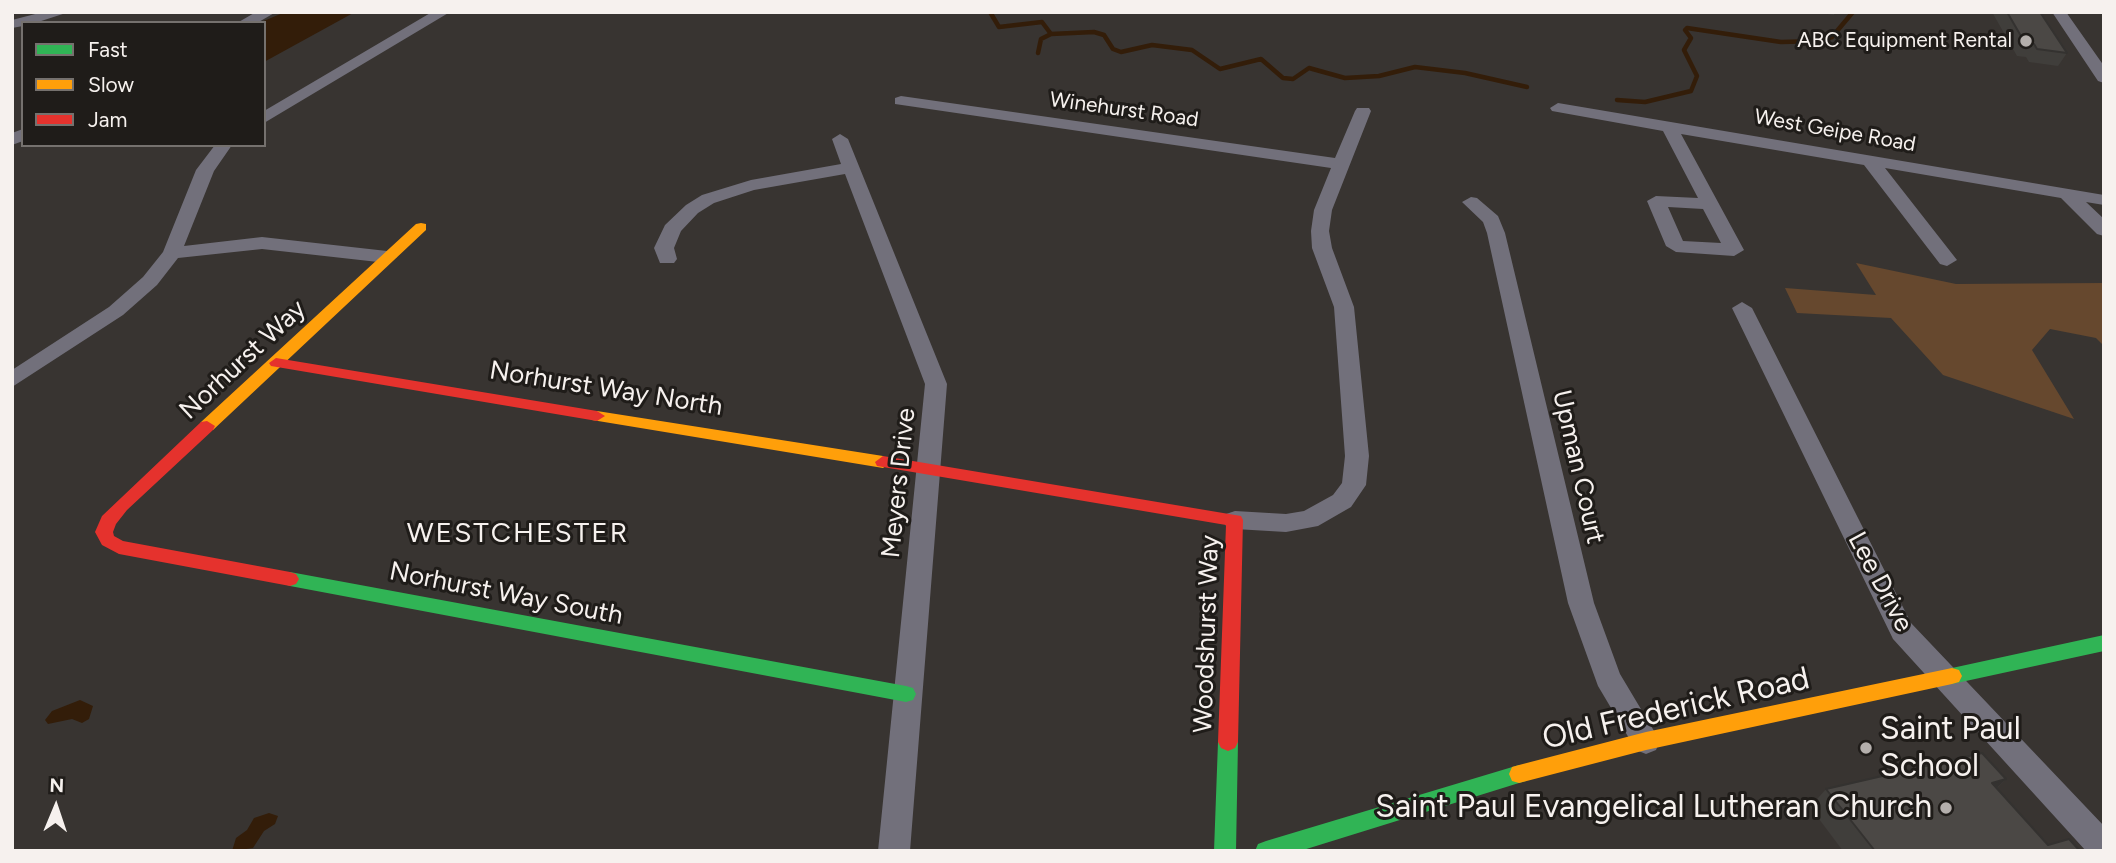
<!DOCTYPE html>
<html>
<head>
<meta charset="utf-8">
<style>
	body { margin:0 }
	#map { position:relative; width:2116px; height:863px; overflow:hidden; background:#383431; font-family:Figtree,sans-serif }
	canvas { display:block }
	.frame { position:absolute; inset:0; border:14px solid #f6f1ee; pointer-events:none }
	.legend { position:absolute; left:21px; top:21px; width:245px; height:126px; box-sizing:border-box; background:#1f1c19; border:2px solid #75716e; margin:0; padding:9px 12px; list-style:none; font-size:21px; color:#f6f1ee }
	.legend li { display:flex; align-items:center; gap:14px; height:35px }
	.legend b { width:35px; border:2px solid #75716e }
	.north { position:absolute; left:21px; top:772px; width:70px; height:70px; -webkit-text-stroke:5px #1f1c19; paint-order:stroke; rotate:2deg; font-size:19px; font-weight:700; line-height:28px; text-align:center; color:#f6f1ee }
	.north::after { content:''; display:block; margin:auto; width:24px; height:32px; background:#f6f1ee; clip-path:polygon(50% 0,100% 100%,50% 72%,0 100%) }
</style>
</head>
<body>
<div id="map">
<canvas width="2116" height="863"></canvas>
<div class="frame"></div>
<ul class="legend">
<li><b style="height:9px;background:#30b455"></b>Fast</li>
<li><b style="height:9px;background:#ff9f0a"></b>Slow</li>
<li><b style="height:9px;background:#e5322d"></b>Jam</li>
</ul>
<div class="north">N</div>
</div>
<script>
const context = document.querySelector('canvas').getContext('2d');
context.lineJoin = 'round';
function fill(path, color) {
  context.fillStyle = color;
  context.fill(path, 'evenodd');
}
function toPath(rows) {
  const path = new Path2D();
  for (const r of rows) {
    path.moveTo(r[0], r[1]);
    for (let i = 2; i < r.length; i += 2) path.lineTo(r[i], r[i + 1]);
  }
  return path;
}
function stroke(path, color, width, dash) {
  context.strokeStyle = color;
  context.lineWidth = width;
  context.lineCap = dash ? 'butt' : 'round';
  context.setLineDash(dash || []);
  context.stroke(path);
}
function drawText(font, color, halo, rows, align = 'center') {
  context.font = font + ' Figtree,sans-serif';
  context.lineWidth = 6;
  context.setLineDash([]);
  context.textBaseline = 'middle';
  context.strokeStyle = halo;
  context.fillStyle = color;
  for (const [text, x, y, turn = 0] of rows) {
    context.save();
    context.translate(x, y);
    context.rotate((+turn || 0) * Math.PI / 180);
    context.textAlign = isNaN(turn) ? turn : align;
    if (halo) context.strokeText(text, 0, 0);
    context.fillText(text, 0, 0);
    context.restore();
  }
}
const green = toPath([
	[1856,263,1956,284,2104,283,2104,346,2096,338,2050,329,2032,350,2074,419,1943,375,1891,318,1797,313,1785,288,1876,295]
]);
const water = toPath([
	[285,12,355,12,264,62,264,23,259,23],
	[80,700,93,706,89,719,82,723,72,719,48,724,45,720,52,711],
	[269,813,278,816,275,824,264,831,253,848,232,851,236,838,247,830,254,818]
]);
const stream = toPath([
	[990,12,999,27,1042,22,1051,34,1094,32,1104,35,1113,49,1121,52,1152,45,1192,50,1220,69,1261,59,1283,78,1293,79,1309,68,1345,78,1379,76,1415,67,1465,73,1527,87],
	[1038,53,1041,39,1051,34],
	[1617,100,1645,102,1691,91,1697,76,1684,50,1691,38,1685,30,1687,28,1781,42,1819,41,1832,37,1853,12]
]);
const street = toPath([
	[43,12,69,12,35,23,23,23,23,26,12,28,12,20,43,12],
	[256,12,276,12,257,23,237,23,256,12],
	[432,12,450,12,264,123,264,111,432,12],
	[2052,12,2066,12,2104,66,2104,83,2098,81,2052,12],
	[901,96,1335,158,1355,111,1357,108,1369,108,1371,111,1332,210,1329,231,1332,248,1354,307,1369,456,1366,485,1351,507,1318,526,1286,532,1235,529,1226,526,1223,520,1226,514,1235,511,1286,514,1304,511,1333,495,1342,483,1345,456,1334,307,1312,248,1311,231,1314,210,1331,168,895,104,895,98,901,96],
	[1558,103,2104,195,2104,205,2086,202,2104,219,2104,236,2097,234,2061,198,1885,168,1957,260,1947,266,1940,264,1864,165,1681,134,1744,250,1734,256,1676,252,1666,246,1647,201,1656,196,1698,198,1663,131,1552,111,1550,108,1558,103],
	[1668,207,1703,209,1721,243,1683,241,1668,207],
	[23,129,23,141,12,145,12,133,23,129],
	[840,134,848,139,947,384,910,851,878,851,925,384,845,174,754,190,714,203,698,213,681,231,674,248,677,259,674,263,660,263,654,248,665,225,686,205,702,195,751,180,841,164,832,139,840,134],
	[215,145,232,145,214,171,184,246,262,237,387,251,397,257,387,263,262,249,178,258,157,285,123,315,12,387,12,370,109,307,143,277,163,252,196,170,215,145],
	[1471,197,1477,198,1498,216,1505,233,1594,603,1620,674,1660,741,1656,750,1646,754,1636,750,1598,686,1568,603,1487,233,1483,222,1462,202,1471,197],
	[1742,302,1752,308,1911,623,2104,826,2104,851,2086,851,1893,639,1732,308,1742,302]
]);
const fast = toPath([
	[290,572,906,686,913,688,916,694,913,700,906,702,290,586,284,584,281,579,284,574,290,572],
	[2104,635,2104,651,1952,684,1945,682,1942,676,1945,670,1952,668,2104,635],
	[1228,733,1235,736,1238,742,1236,851,1214,851,1218,742,1221,736,1228,733],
	[1519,765,1526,767,1529,774,1526,781,1519,783,1300,851,1255,851,1258,844,1266,841,1519,765]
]);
const slow = toPath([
	[421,223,426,224,426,230,213,430,201,430,199,426,201,422,416,224,421,223],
	[597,411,883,456,891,462,883,468,592,420,589,416,597,411],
	[1952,668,1959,670,1962,676,1959,682,1952,684,1646,750,1519,783,1512,781,1509,774,1512,767,1519,765,1646,732,1952,668]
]);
const jam = toPath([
	[276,358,597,411,605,416,597,421,271,366,269,363,276,358],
	[207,421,215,426,213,430,127,510,116,524,113,532,114,536,123,541,290,572,296,574,299,579,296,584,290,586,119,554,102,545,95,532,102,516,201,422,207,421],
	[883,456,1241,516,1243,520,1238,742,1235,748,1228,751,1221,748,1218,742,1226,525,877,466,875,462,883,456]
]);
const wall = toPath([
	[1814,12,1835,12,1834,15],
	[1992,12,2040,12,2067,53,2058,66,2029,62,2026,57,2017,56],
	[2006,779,1997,788,2048,845,2080,851,1843,851,1810,807,1826,789]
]);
const shadedWall = toPath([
	[2006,779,1986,798,1992,783]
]);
const building = toPath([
	[2007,12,2040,12,2067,53,2037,49,2034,44,2025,43,2007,12],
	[1982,753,2006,779,1992,783,2048,845,2069,839,2080,851,1875,851,1826,789,1982,753]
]);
const markers = [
	[2026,41,7,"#b4afac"],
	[1866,748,7,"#b4afac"],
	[1946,808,7,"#b4afac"]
];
const farPoinames = [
	["ABC Equipment Rental",2012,41]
];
const farStreetnames = [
	["Winehurst Road",1124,110,8],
	["West Geipe Road",1835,131,10]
];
const streetNames = [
	["Norhurst Way",243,360,-43],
	["Norhurst Way North",606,389,9],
	["Upman Court",1578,467,77],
	["Meyers Drive",899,483,-84],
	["Lee Drive",1880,582,62],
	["Norhurst Way South",506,594,11],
	["Woodshurst Way",1207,634,-88]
];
const neighbourhoodNames = [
	["WESTCHESTER",518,534]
];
const nearStreetnames = [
	["Old Frederick Road",1676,709,-13]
];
const nearPoinames = [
	["Saint Paul",1880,730],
	["School",1880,767],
	["Saint Paul Evangelical Lutheran Church",1932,808,"right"]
];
fill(green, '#66482e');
fill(water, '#331d09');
stroke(stream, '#331d09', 4.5);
fill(street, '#72707b');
fill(fast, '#30b455');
fill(slow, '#ff9f0a');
fill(jam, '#e5322d');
fill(wall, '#403e3b');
fill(shadedWall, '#343230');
fill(building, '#4b4845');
stroke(building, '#343230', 2);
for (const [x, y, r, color] of markers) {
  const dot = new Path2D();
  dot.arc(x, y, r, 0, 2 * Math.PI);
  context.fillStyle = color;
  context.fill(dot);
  stroke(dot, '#1f1c19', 2.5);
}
drawText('21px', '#f6f1ee', '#1f1c19', farPoinames, 'right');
drawText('21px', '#f6f1ee', '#1f1c19', farStreetnames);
drawText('26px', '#f6f1ee', '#1f1c19', streetNames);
context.letterSpacing = '2px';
drawText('28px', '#f6f1ee', '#1f1c19', neighbourhoodNames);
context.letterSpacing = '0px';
drawText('32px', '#f6f1ee', '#1f1c19', nearStreetnames);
drawText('32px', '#f6f1ee', '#1f1c19', nearPoinames, 'left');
</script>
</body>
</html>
